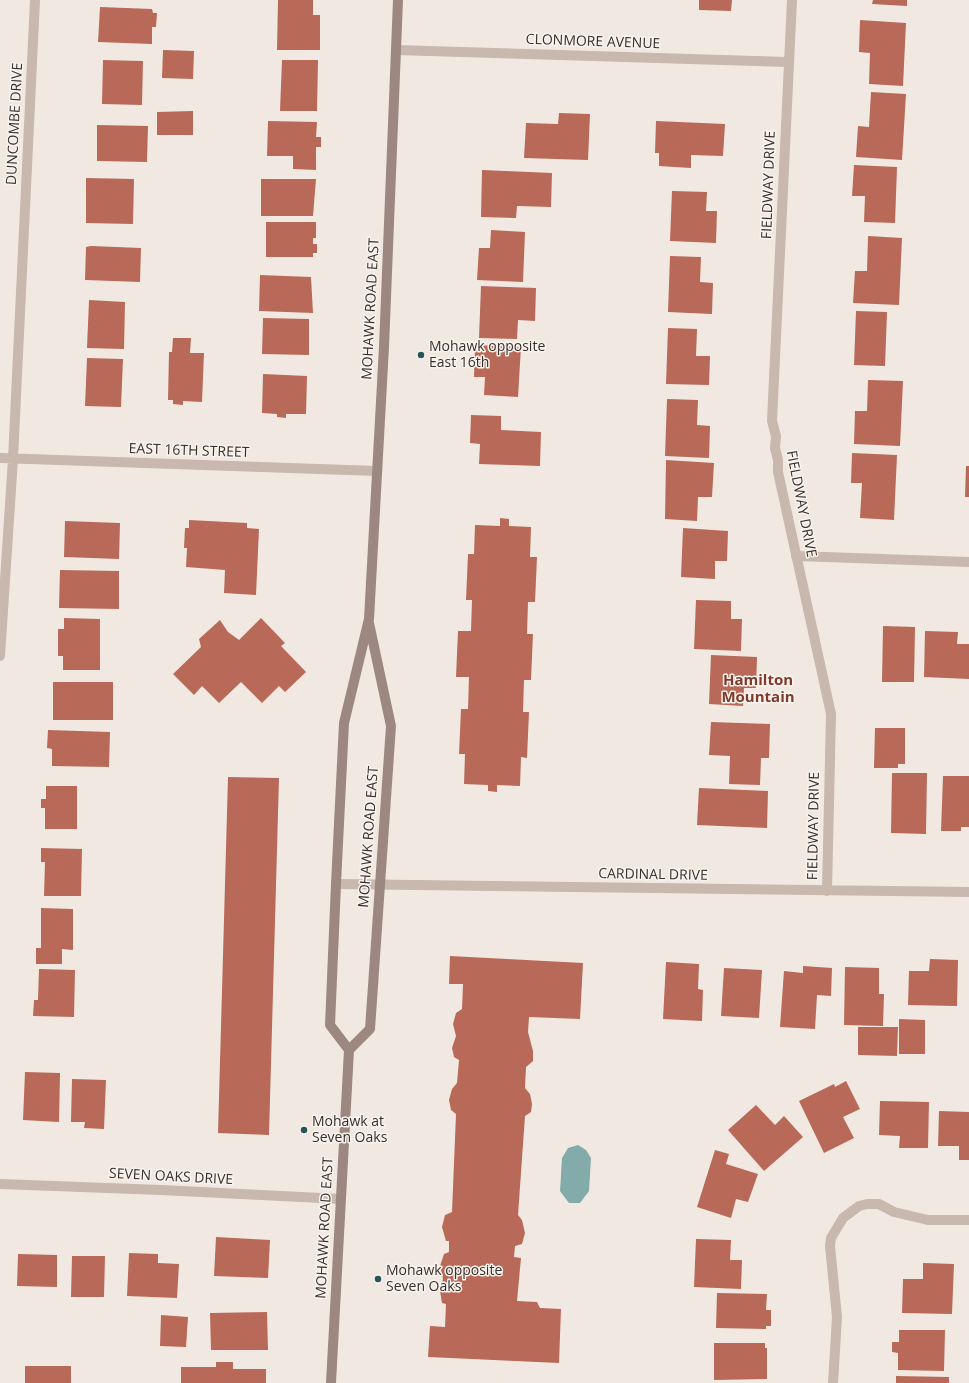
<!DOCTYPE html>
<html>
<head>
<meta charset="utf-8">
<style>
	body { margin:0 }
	canvas { display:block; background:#f1e9e1 }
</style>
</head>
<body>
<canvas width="969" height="1383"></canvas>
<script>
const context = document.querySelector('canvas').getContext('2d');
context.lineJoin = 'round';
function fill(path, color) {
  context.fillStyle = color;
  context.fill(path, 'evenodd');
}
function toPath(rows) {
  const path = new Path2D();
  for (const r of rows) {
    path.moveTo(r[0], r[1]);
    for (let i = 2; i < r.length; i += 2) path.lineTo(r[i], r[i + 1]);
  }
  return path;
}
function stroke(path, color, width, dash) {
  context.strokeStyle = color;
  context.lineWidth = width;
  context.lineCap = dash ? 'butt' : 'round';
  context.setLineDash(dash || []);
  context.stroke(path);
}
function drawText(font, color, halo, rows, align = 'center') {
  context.font = font + ' "Open Sans",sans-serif';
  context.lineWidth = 3;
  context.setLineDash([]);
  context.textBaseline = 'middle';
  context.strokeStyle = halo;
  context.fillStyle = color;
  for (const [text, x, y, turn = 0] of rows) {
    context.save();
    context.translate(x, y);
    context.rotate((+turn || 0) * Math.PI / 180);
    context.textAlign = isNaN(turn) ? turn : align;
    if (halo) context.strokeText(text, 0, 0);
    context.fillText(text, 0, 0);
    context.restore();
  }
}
const water = toPath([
	[578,1145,586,1150,591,1158,589,1191,580,1203,569,1203,560,1191,562,1158,568,1148]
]);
const building = toPath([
	[278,0,313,0,313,15,320,15,320,50,277,50],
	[699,0,732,0,731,11,699,10],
	[873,0,907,0,907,6,872,4],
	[100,7,152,9,153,13,157,13,156,27,152,27,152,44,98,42],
	[860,20,906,23,903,86,869,84,870,53,859,52],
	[163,50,194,51,193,79,162,78],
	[103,60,143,61,142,105,102,104],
	[282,60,318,60,317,111,280,111],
	[871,92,906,94,902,160,856,157,858,126,869,127],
	[193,111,193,135,157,135,157,112],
	[559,113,590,114,588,160,524,158,526,123,558,124],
	[268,121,317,122,316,137,321,137,321,147,316,147,316,170,293,169,293,156,267,156],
	[656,121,725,124,723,156,691,155,691,168,659,166,659,153,655,153],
	[97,125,148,126,147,162,97,161],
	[854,165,897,167,895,223,864,222,865,196,852,196],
	[482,170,552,173,551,207,517,206,516,218,481,217],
	[86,178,134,179,133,224,86,223],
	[261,179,316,179,313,216,261,216],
	[672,191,707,192,706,211,717,211,716,243,670,241],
	[266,222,316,222,316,238,313,238,313,244,317,244,317,253,313,253,313,257,266,257],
	[491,230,525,232,523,282,477,280,479,248,490,248],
	[868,236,902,238,899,305,853,303,855,271,867,271],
	[91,246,141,248,140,282,85,280,86,247],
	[670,256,701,257,700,282,713,283,712,314,668,312],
	[260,275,311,277,313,313,259,311],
	[481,286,536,288,535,321,518,320,517,339,479,338],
	[89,300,125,302,124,349,87,348],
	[856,311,887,312,885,366,854,365],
	[263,318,309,319,309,355,262,354],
	[668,328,697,329,696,356,710,356,709,385,666,384],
	[173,338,191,338,190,353,204,353,202,402,183,401,183,405,173,404,173,400,168,400,169,352,172,352],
	[475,345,521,347,518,397,484,395,485,377,474,377],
	[87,358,123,359,121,407,85,406],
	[263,374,307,376,306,414,286,414,286,418,277,417,277,414,262,413],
	[868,380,903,381,900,446,854,444,855,411,867,411],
	[667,399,698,400,697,425,710,426,709,458,665,456],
	[471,415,501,416,501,430,541,432,540,466,479,464,480,444,470,443],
	[852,453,897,455,894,520,860,518,862,483,851,483],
	[666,460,714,463,712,497,698,497,697,521,665,519],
	[966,466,969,466,969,497,965,497],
	[500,518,509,519,509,526,531,527,530,557,537,557,535,602,528,602,527,634,533,634,531,680,524,680,523,712,529,712,527,758,521,757,520,786,497,785,497,792,488,791,488,785,464,784,465,754,459,754,461,709,468,709,469,677,456,677,458,631,471,631,472,600,466,600,468,554,474,554,475,525,500,526],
	[189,520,247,523,247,528,259,529,256,595,224,593,225,570,186,567,187,548,184,548,185,528,189,528],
	[65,521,120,523,119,559,64,557],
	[683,528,728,531,727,561,715,561,715,579,681,577],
	[60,570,119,571,119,609,59,608],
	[696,600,731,601,731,619,742,619,741,651,694,649],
	[64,618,100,619,100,670,63,670,63,656,58,656,58,629,64,629],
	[261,618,285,643,281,646,306,672,285,692,279,686,262,703,241,682,219,703,202,686,194,695,173,674,201,647,199,639,220,620,228,632,239,640],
	[883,626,915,627,914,682,882,682],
	[925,631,958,632,957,644,969,644,969,679,924,677],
	[711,655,757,657,756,688,744,688,743,706,709,704],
	[53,682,113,682,113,720,53,720],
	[711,722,770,724,769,758,761,758,760,785,729,784,730,756,709,755],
	[875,728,905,728,905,764,898,764,898,768,874,768],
	[48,730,110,732,109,767,52,766,52,749,47,748],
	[892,773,927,773,926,834,891,833],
	[943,776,969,776,969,827,961,827,961,831,941,831],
	[228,777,279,778,269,1135,218,1133],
	[46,786,77,786,77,829,45,829,45,808,41,808,41,799,46,799],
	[699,788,768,791,767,828,697,825],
	[41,848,82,849,81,896,44,896,45,862,41,862],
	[41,908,73,909,73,950,62,949,62,964,36,964,36,948,41,948],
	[450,956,583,963,580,1019,529,1017,528,1032,533,1051,533,1061,526,1067,525,1088,530,1094,532,1104,531,1112,525,1116,518,1215,522,1220,525,1233,522,1244,515,1246,514,1257,521,1258,517,1301,537,1302,540,1308,561,1309,559,1363,428,1357,430,1326,445,1327,446,1304,442,1303,440,1291,443,1279,440,1266,444,1254,449,1252,449,1241,446,1241,442,1227,445,1215,452,1212,456,1114,451,1110,449,1100,452,1089,457,1083,459,1060,454,1057,452,1048,456,1036,453,1024,456,1013,462,1009,463,984,449,984],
	[930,959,958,960,957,1006,908,1005,909,971,929,971],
	[666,962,699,964,698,989,703,990,702,1021,663,1019],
	[803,966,832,968,831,996,817,995,815,1029,780,1027,784,971,803,973],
	[845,967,879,968,879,994,884,994,883,1026,844,1025],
	[724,968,762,970,759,1018,721,1016],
	[39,969,75,970,74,1017,33,1016,34,1000,38,1000],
	[899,1019,925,1020,925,1054,899,1054],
	[858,1027,898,1027,897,1056,858,1055],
	[25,1072,60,1073,59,1122,23,1120],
	[72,1079,106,1080,104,1129,84,1128,85,1122,71,1122],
	[846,1081,860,1109,843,1117,854,1138,824,1153,799,1101,834,1084,835,1087],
	[880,1101,929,1102,928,1148,899,1148,900,1136,879,1135],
	[756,1105,775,1125,784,1116,803,1137,764,1171,728,1130],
	[939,1111,969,1112,969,1160,959,1160,959,1146,938,1146],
	[715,1150,729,1154,726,1164,758,1174,748,1202,736,1199,731,1218,697,1207],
	[216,1237,270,1240,268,1278,214,1276],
	[696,1239,731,1240,730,1260,742,1260,741,1289,694,1287],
	[129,1253,158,1254,158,1263,179,1264,177,1298,127,1296],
	[18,1254,57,1255,57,1287,17,1286],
	[72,1256,105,1256,104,1297,71,1297],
	[923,1263,954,1264,952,1314,902,1313,903,1279,923,1279],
	[717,1293,767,1294,766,1310,771,1310,771,1326,766,1326,766,1329,716,1328],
	[267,1312,268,1350,211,1350,210,1313],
	[161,1315,188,1317,186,1347,160,1346],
	[899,1330,945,1330,944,1371,898,1370,898,1353,892,1352,892,1342,899,1342],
	[714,1343,765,1343,765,1348,767,1348,767,1379,714,1380],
	[216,1362,233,1362,233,1369,266,1369,266,1383,181,1383,181,1367,216,1367],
	[25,1366,71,1366,71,1383,25,1383],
	[896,1376,949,1377,949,1383,896,1383]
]);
const street = toPath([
	[792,0,772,421,776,436,775,448,778,460,778,472,831,714,827,891],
	[396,50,788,62],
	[0,458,377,471],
	[796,556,969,562],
	[0,656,13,459,35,0],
	[336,884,969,892],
	[0,1184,161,1190,341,1199],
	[833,1383,837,1317,830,1246,831,1238,843,1218,859,1206,867,1204,879,1204,894,1212,928,1220,969,1220]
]);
const secondary = toPath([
	[349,1050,370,1029,391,726,369,623],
	[331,1383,349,1050,330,1025,336,884,344,723,369,619,384,347,398,0]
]);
const markers = [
	[421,355,4,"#265555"],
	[304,1130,4,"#265555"],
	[378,1279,4,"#265555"]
];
const streetNames = [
	["CLONMORE AVENUE",593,42,2],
	["DUNCOMBE DRIVE",15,124,-87],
	["FIELDWAY DRIVE",769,185,-88],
	["MOHAWK ROAD EAST",371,309,-87],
	["EAST 16TH STREET",189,451,2],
	["FIELDWAY DRIVE",801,504,79],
	["FIELDWAY DRIVE",814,826,-89],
	["MOHAWK ROAD EAST",369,837,-86],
	["CARDINAL DRIVE",653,875,1],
	["SEVEN OAKS DRIVE",171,1177,3],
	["MOHAWK ROAD EAST",325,1228,-87]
];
const poiNames = [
	["Mohawk opposite",429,347],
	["East 16th",429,363],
	["Mohawk at",312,1122],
	["Seven Oaks",312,1138],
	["Mohawk opposite",386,1271],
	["Seven Oaks",386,1287]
];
const neighbourhoodNames = [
	["Hamilton",758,681],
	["Mountain",758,698]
];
fill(water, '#83abaa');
fill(building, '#b96958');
stroke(street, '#c8b8ae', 10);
stroke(secondary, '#9c8880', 10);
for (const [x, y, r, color] of markers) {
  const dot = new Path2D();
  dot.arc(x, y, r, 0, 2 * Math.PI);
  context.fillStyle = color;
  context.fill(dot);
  stroke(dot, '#f9f3ee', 1.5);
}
drawText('14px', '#382f2c', '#f9f3ee', streetNames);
drawText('14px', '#382f2c', '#f9f3ee', poiNames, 'left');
drawText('bold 15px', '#7e3c2e', '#f9f3ee', neighbourhoodNames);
</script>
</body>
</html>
